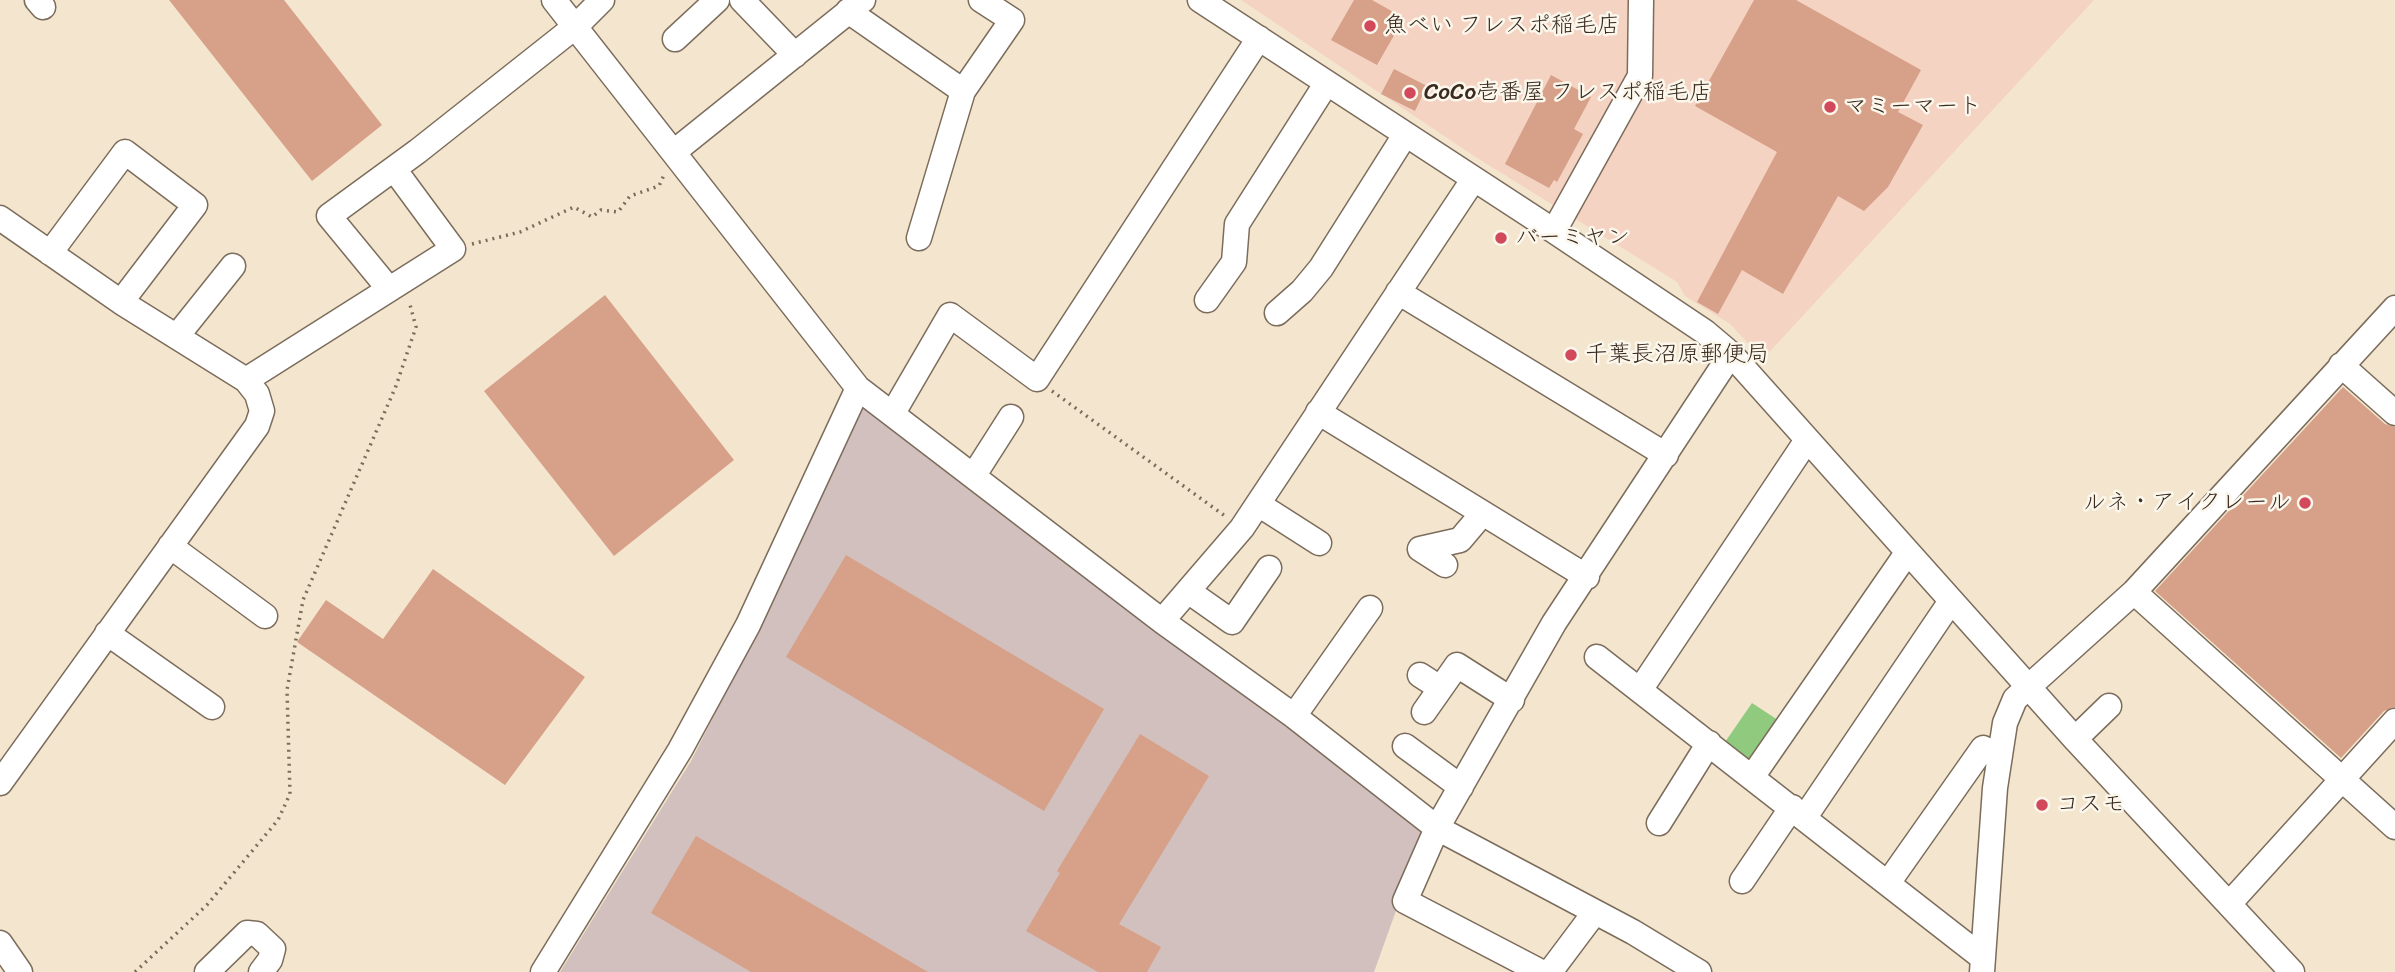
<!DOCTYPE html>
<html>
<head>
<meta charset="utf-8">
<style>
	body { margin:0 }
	canvas { display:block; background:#f4e6ce }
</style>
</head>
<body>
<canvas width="2395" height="972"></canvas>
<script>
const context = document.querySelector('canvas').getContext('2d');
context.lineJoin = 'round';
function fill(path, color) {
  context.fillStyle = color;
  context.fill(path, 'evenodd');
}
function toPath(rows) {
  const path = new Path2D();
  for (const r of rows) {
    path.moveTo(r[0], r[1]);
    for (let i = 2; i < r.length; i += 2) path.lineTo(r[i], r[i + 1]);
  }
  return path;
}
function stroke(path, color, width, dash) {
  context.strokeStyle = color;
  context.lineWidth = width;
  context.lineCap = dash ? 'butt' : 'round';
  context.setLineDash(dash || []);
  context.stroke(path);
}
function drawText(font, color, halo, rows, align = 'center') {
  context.font = font + ' Sriracha,"Klee One",sans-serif';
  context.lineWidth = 5;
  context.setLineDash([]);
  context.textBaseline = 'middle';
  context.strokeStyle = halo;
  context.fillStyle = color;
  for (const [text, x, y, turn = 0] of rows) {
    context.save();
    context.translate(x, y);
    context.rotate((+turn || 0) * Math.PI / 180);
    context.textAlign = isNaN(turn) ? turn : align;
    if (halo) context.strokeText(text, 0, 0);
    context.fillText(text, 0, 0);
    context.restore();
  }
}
const built = toPath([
	[1241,0,2094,0,1763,359,1730,324,1685,296,1677,282,1474,156]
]);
const industrial = toPath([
	[862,405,1425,830,1374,972,560,972,691,761,775,596]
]);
const green = toPath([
	[1752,703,1781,722,1753,765,1723,745]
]);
const building = toPath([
	[169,0,284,0,382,125,312,181],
	[1354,0,1372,0,1404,18,1377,65,1331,40],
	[1754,0,1796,0,1921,70,1898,112,1923,125,1888,187,1864,211,1838,196,1783,294,1742,270,1718,314,1697,302,1777,152,1695,106],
	[1394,69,1427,86,1415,111,1381,94],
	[1551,75,1591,97,1574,129,1583,134,1557,182,1554,180,1549,188,1505,164],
	[605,295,734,460,614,556,484,391],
	[2343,387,2385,424,2395,427,2395,707,2384,711,2341,758,2155,591],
	[846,555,1104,709,1044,811,786,657],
	[433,569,585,677,505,785,297,642,326,600,383,639],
	[1140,734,1209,776,1119,924,1161,947,1147,972,1098,972,1026,931,1060,873,1057,871],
	[696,836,928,972,751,972,651,913]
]);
const path = toPath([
	[472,244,520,232,574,207,592,217,601,210,618,212,630,196,659,186,664,175],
	[1052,391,1225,516],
	[135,972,207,905,278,820,290,794,287,690,303,600,396,386,416,327,409,301]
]);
const minor = toPath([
	[37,0,43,7],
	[554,0,858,388,1162,621,1294,716,1437,828,1633,932,1699,972],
	[742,0,795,55],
	[1200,0,1554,231,1705,332,1731,354,2075,739,2292,972],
	[848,11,963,91],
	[675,39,717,0],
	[675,151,863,0],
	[0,218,121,302,246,380,453,249,394,169],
	[1554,231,1640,76,1641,0],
	[919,238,963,91,1012,20,981,0],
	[50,253,125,152,195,205,121,302],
	[389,289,329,216,418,151,576,26,602,0],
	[1398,292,1666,455],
	[1207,300,1234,262,1237,224,1326,84],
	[1277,313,1302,291,1321,268,1405,135],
	[177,336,233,266],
	[2341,365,2395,413],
	[1318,412,1587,577],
	[893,413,950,315,1037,379,1259,38],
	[974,475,1011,417],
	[1258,504,1319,543],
	[170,546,265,616],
	[1445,565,1420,549,1460,540,1482,514],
	[1188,591,1232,622,1269,568],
	[2134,592,2395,827],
	[1162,621,1242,528,1473,180],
	[107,633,212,707],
	[1597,657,1983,958],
	[1420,675,1440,688],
	[1640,690,1807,440],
	[1424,712,1457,665,1512,700],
	[1294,716,1370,608],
	[2075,739,2109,706],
	[1405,746,1461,787],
	[1752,777,1907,553],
	[0,783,257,426,262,411,257,394,246,380],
	[1805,817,1951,601],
	[1659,823,1709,743],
	[1742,881,1792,807],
	[1888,883,1983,748,2000,756],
	[2229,904,2395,721],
	[0,943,20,972],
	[207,972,247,933,257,934,273,949,270,960,261,972],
	[543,972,680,750,748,625,858,388],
	[1541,972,1405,901,1437,828,1554,623,1731,354],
	[1550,972,1595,912],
	[1982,972,1995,788,2005,723,2015,699,2134,592,2395,308]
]);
const markers = [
	[1370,26,7,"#d1495b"],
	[1410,93,7,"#d1495b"],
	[1830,107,7,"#d1495b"],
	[1501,238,7,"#d1495b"],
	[1571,355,7,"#d1495b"],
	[2305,503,7,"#d1495b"],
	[2042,805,7,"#d1495b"]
];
const poiNames = [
	["魚べい フレスポ稲毛店",1384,26],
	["CoCo壱番屋 フレスポ稲毛店",1424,93],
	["マミーマート",1844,107],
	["バーミヤン",1515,238],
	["千葉長沼原郵便局",1585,355],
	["ルネ・アイクレール",2291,503,"right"],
	["コスモ",2056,805]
];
fill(built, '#f5d3c2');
fill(industrial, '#d1c0bd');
fill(green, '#90ca7e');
fill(building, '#d7a088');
stroke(minor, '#7c6c5c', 27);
stroke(path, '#7c6c5c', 3.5, [2, 5]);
stroke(minor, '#fff', 24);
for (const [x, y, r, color] of markers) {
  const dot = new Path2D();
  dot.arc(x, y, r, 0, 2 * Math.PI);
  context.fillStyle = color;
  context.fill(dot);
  stroke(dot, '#fbf7ec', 2.5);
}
drawText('23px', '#3b2a1e', '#fbf7ec', poiNames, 'left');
</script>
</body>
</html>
